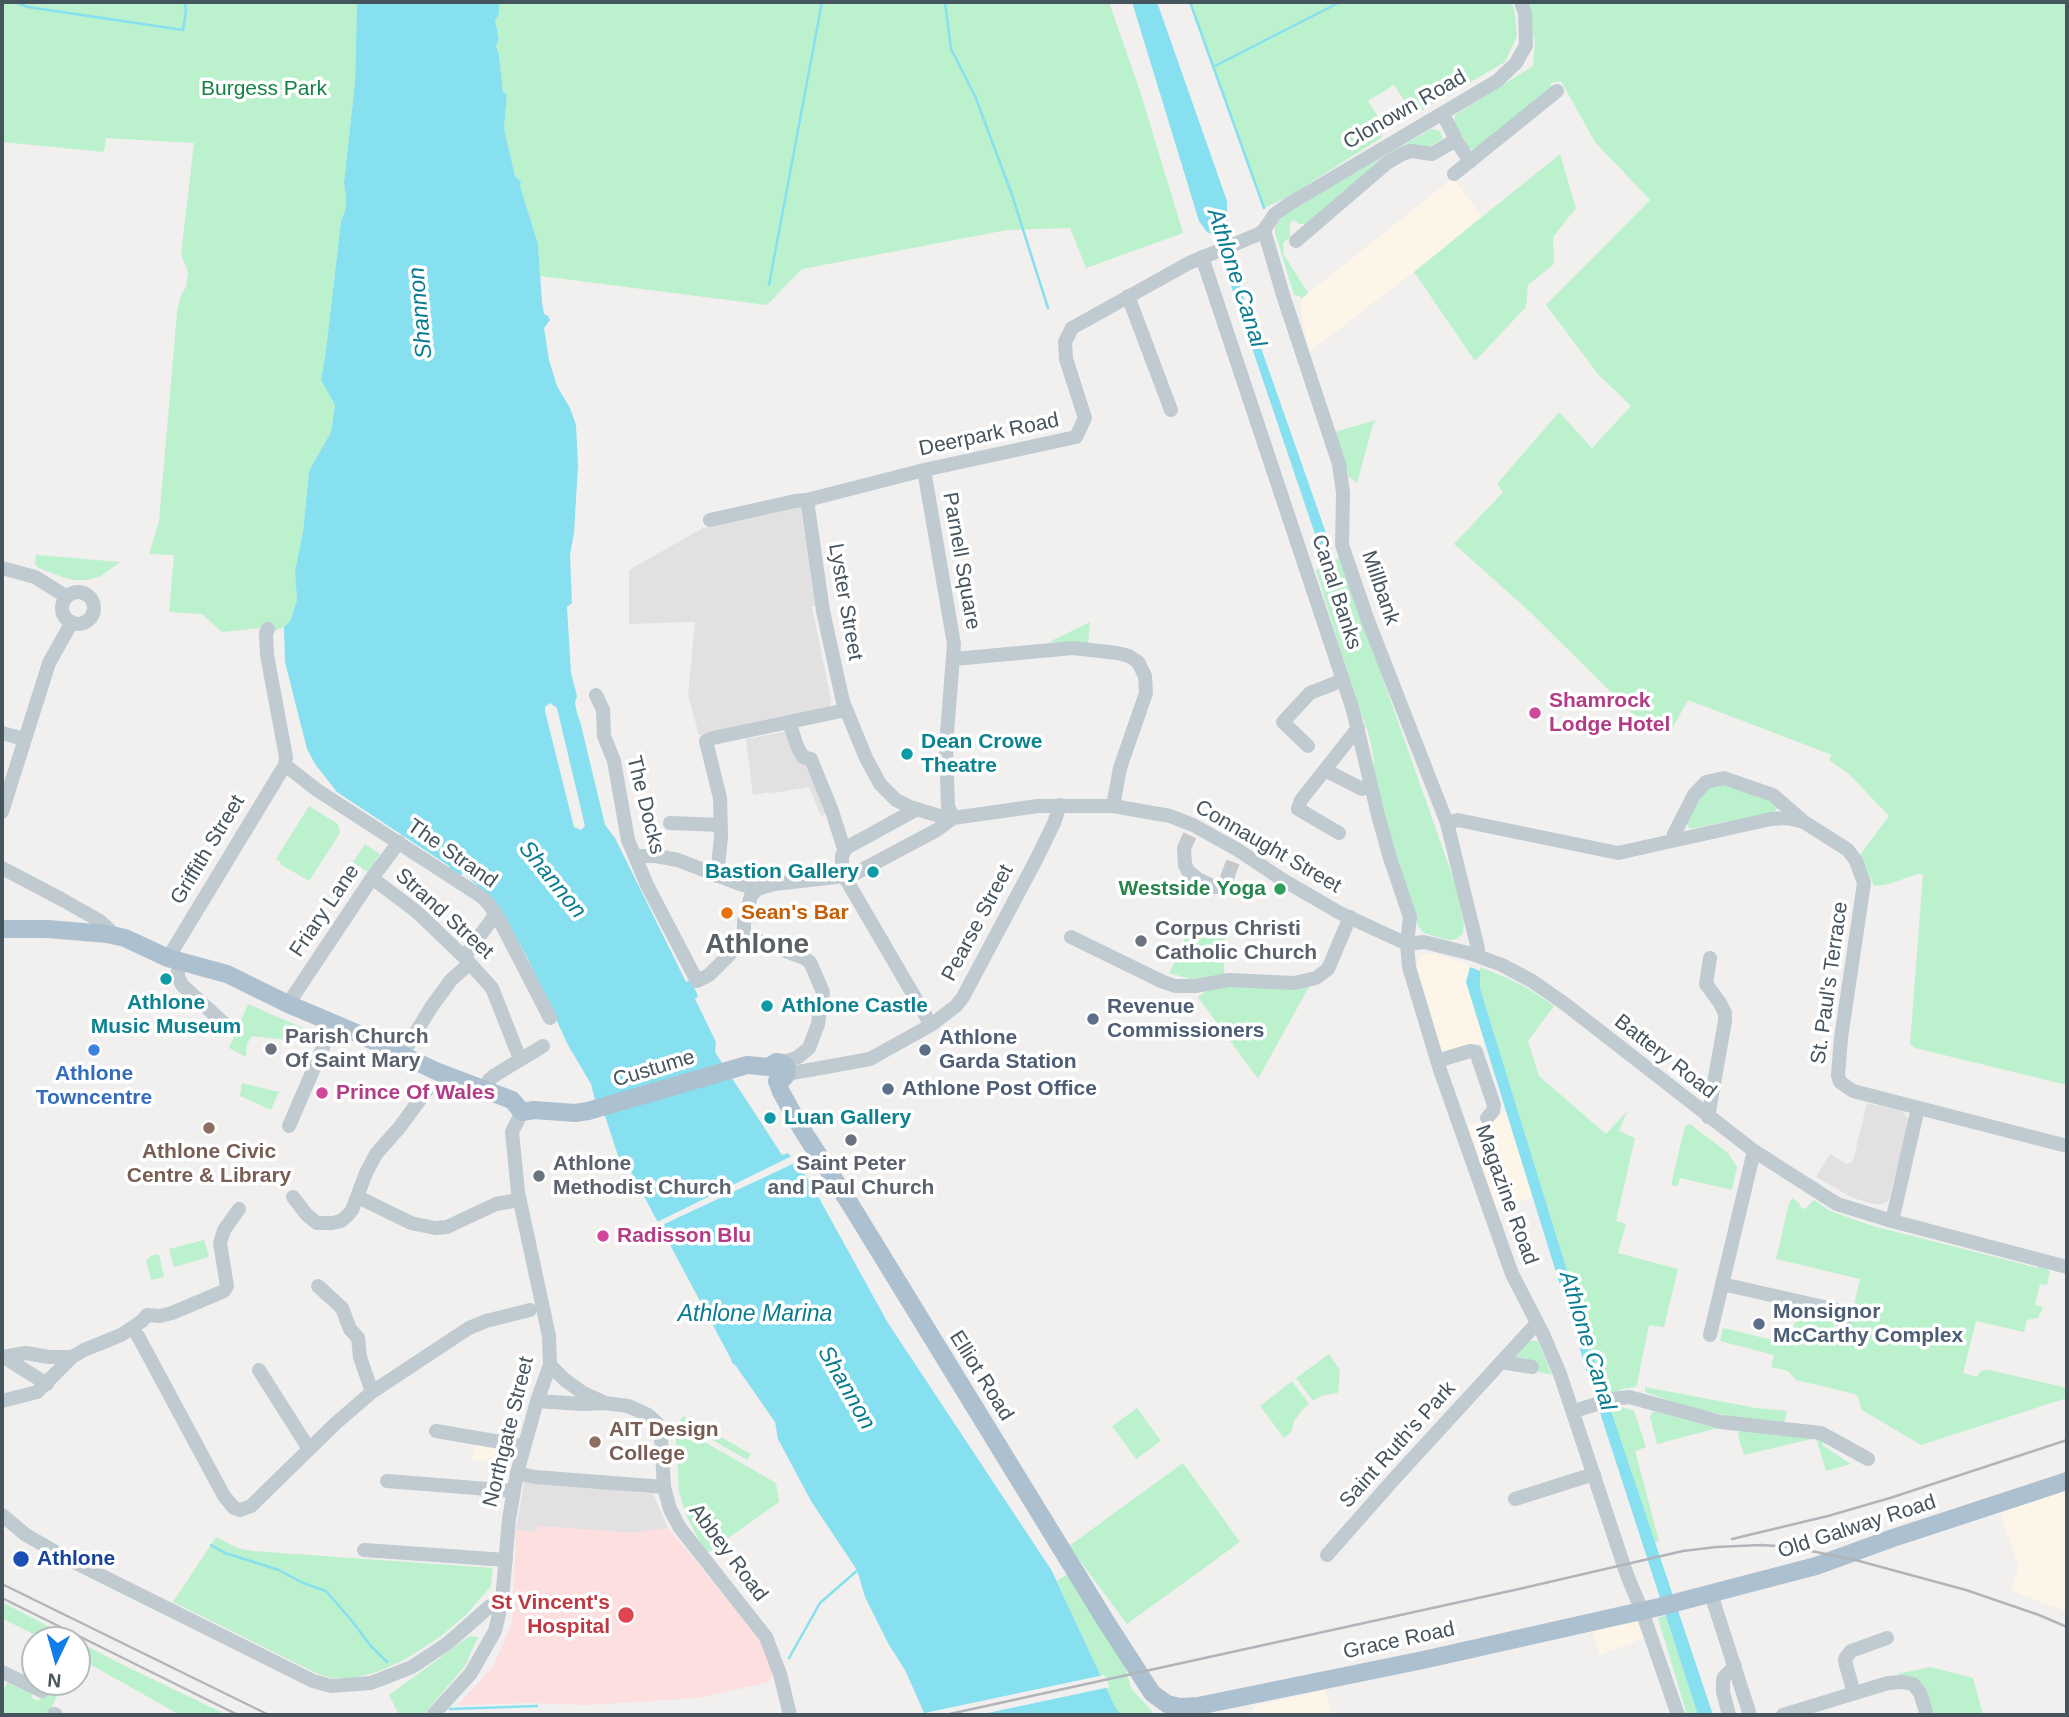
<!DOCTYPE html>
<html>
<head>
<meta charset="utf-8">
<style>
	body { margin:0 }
	#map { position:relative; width:2069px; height:1717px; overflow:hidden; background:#f2efef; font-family:Arial,sans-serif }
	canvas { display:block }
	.frame { position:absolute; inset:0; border:4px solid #46545d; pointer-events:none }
	.north { position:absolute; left:21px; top:1626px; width:70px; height:70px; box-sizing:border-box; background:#fff; border:2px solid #b5bbbe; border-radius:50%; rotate:185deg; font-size:19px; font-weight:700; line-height:28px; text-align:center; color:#46545d }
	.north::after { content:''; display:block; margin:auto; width:24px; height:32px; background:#127de8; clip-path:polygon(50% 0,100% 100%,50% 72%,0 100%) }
</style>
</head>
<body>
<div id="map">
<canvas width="2069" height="1717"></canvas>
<div class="frame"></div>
<div class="north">N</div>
</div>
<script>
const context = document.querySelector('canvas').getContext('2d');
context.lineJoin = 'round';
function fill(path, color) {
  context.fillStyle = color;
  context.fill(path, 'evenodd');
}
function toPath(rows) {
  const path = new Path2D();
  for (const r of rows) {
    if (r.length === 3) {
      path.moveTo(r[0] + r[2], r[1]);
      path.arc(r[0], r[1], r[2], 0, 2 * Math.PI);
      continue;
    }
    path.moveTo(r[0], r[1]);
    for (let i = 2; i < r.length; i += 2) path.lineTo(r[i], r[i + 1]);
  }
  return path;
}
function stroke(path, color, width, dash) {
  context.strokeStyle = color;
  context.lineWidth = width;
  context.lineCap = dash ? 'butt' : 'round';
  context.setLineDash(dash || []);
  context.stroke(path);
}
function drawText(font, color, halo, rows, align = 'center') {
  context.font = font + ' Arial,sans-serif';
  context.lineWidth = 7;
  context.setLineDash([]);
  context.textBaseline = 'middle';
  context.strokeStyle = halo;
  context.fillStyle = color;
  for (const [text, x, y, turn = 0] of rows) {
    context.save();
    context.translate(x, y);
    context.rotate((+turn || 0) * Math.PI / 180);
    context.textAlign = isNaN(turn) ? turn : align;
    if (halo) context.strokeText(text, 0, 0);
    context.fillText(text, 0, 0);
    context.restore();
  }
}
const commercial = toPath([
	[1453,178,1482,216,1414,272,1310,351,1302,322,1301,299],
	[1425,954,1435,954,1464,962,1470,967,1466,982,1484,1042,1443,1056,1416,967,1419,956],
	[1506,1112,1532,1197,1492,1211,1466,1126],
	[476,1441,512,1446,508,1461,507,1462,472,1460],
	[2067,1490,2067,1612,2011,1590,2019,1567,2000,1513],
	[1637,1621,1644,1638,1600,1655,1592,1631],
	[1325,1690,1332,1715,1255,1715,1253,1706]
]);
const education = toPath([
	[792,505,799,506,801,511,815,606,812,607,831,700,830,707,699,735,688,695,695,622,629,624,629,570,703,528],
	[788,731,809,761,830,813,821,816,809,787,769,794,769,792,753,795,746,739],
	[1867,1103,1899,1110,1904,1113,1908,1120,1905,1139,1888,1201,1881,1204,1874,1204,1853,1198,1816,1177,1830,1154,1847,1164,1853,1161],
	[524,1481,653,1494,668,1528,634,1533,538,1526,536,1532,516,1530]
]);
const medical = toPath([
	[538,1526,634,1533,668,1528,759,1638,774,1674,769,1682,699,1698,587,1705,529,1703,458,1705,493,1667,512,1622,516,1530,536,1532]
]);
const green = toPath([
	[2,2,357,2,355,82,344,183,346,198,345,211,341,221,326,350,321,380,335,405,331,432,309,471,303,532,295,571,297,600,290,621,284,627,275,631,260,628,222,632,202,614,169,612,174,555,149,554,159,521,177,313,180,297,186,287,188,272,181,255,194,143,106,138,104,152,2,142],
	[497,2,1109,2,1141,94,1183,233,1086,268,1070,228,1007,230,802,269,767,305,540,276,538,244,520,186,521,182,515,176,504,128,507,95,503,92,501,80,499,54,496,46,499,39,495,20,499,14],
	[1190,2,1512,2,1515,14,1517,36,1505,62,1414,115,1394,85,1368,101,1385,127,1381,138,1291,195,1264,208],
	[1526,2,2067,2,2067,1085,1915,1048,1910,1044,1923,874,1918,874,1889,884,1874,886,1860,855,1889,816,1848,773,1829,760,1832,755,1688,700,1672,729,1633,714,1529,611,1454,544,1503,492,1497,484,1559,412,1592,448,1631,406,1597,373,1546,305,1650,200,1595,142,1561,81,1551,83,1551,88,1477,150,1470,149,1454,123,1455,115,1533,66,1535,42],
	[1431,129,1440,131,1443,139,1427,148,1408,148,1305,224,1299,224,1294,220,1291,222,1290,225,1290,237,1283,243,1284,255,1308,293,1301,299,1300,296,1294,295,1275,233,1275,227,1278,222,1288,212],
	[1560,154,1576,208,1553,237,1554,264,1528,285,1526,307,1475,361,1414,272],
	[1376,420,1372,428,1357,483,1349,477,1335,432],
	[36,555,37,555,120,562,101,576,87,580,74,580,62,577,39,568,35,564],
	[1340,557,1456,886,1464,925,1463,933,1457,939,1448,940,1424,933,1418,926,1413,913,1372,770,1374,761,1370,739,1337,639,1316,570],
	[1090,622,1088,644,1049,642],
	[1719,783,1778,803,1779,807,1774,812,1690,829,1688,827,1686,820,1707,787],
	[309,806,338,824,340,833,309,881,280,864,281,862,276,859],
	[365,844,380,854,368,872,353,862],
	[1187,923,1225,930,1224,974,1191,979,1169,973,1183,947],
	[1480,967,1505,977,1529,989,1554,1006,1528,1041,1539,1076,1606,1134,1627,1111,1619,1131,1635,1138,1616,1221,1626,1224,1618,1253,1678,1269,1664,1327,1649,1325,1637,1384,1635,1387,1622,1389,1606,1397,1480,988],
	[1214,985,1310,985,1258,1079,1198,997],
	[248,1004,315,1033,297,1032,296,1041,252,1036,247,1044,246,1057,229,1048],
	[242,1083,279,1092,271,1110,240,1096],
	[1690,1124,1728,1153,1737,1167,1732,1190,1680,1178,1678,1186,1671,1185,1685,1126],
	[1792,1198,1800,1204,1799,1207,1805,1209,1814,1200,1830,1211,1873,1226,2038,1268,2040,1264,2045,1266,2050,1272,2047,1285,2040,1284,2035,1305,2043,1307,2038,1318,2027,1320,2024,1332,1976,1321,1963,1373,1977,1377,1981,1371,1989,1370,2067,1388,2067,1398,1921,1445,1862,1410,1858,1397,1855,1394,1796,1380,1788,1371,1771,1367,1774,1355,1720,1341,1723,1328,1789,1344,1797,1316,1802,1310,1830,1316,1835,1322,1834,1327,1848,1331,1860,1279,1776,1259,1789,1203],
	[204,1240,209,1257,174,1267,169,1249],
	[159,1254,164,1277,151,1280,146,1261,150,1256],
	[1533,1341,1538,1341,1552,1375,1535,1371,1515,1358,1528,1342],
	[1329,1354,1340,1370,1338,1393,1324,1395,1313,1401,1296,1378],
	[1292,1381,1309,1404,1303,1409,1294,1421,1292,1431,1284,1438,1260,1406],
	[1645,1387,1756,1408,1787,1411,1784,1424,1729,1416,1681,1405,1645,1392],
	[1616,1405,1634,1411,1646,1447,1635,1451,1659,1541,1654,1543,1609,1406],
	[1137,1408,1161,1441,1136,1459,1112,1426],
	[1653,1411,1702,1424,1718,1428,1657,1444,1650,1417],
	[683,1416,751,1454,747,1460,680,1421],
	[675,1425,776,1483,779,1502,706,1554,687,1517,679,1492],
	[1739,1430,1824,1439,1822,1445,1851,1464,1826,1471,1816,1438,1744,1455,1738,1435],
	[1183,1463,1240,1542,1127,1624,1069,1546],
	[216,1537,240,1549,253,1551,493,1568,491,1586,467,1614,440,1637,404,1660,377,1672,353,1678,331,1678,318,1674,173,1602],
	[1068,1574,1125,1666,1131,1688,1155,1715,1121,1715,1115,1708,1057,1581],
	[2,1602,21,1612,75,1640,45,1640,7,1621,2,1618],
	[1663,1616,1666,1616,1698,1715,1687,1715,1658,1618],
	[470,1636,478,1637,465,1666,423,1715,399,1715,389,1695],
	[77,1641,123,1665,227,1715,180,1715,77,1657],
	[1930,1667,1973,1678,1983,1715,1932,1715,1898,1678,1897,1674],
	[37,1682,64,1682,48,1715,2,1715,2,1692,7,1683,32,1693,32,1698,38,1701,47,1689]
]);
const water = toPath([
	[357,2,497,2,499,5,499,14,495,20,499,39,496,46,499,54,502,85,503,92,507,95,504,128,515,176,521,182,520,186,538,244,542,303,544,314,548,316,550,320,544,328,549,360,557,386,570,408,576,425,578,465,574,533,570,555,572,603,567,607,571,673,577,696,575,703,577,713,581,725,605,825,615,838,686,982,691,980,698,996,695,999,716,1042,715,1052,782,1155,788,1153,809,1180,888,1323,1052,1571,1115,1707,1121,1715,925,1715,905,1670,889,1645,865,1597,857,1570,811,1501,778,1439,775,1422,736,1366,732,1363,731,1359,630,1170,623,1171,605,1116,595,1100,591,1084,568,1045,527,957,501,910,492,898,463,873,460,877,448,869,449,866,337,792,315,764,307,749,285,662,284,627,290,621,297,600,295,571,303,532,309,471,331,432,335,405,321,380,326,350,341,221,345,211,346,198,344,183,355,82],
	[1132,2,1157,2,1227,201,1228,240,1222,242,1218,237,1207,232,1199,221],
	[1228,249,1247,308,1332,550,1322,555,1223,262,1223,251],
	[1470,967,1480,971,1480,988,1602,1384,1713,1715,1698,1715,1591,1385,1466,982]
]);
const pier = toPath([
	[550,703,557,708,585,826,581,830,574,827,545,711,545,707],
	[794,1155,799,1161,658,1227,655,1223],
	[1104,1675,1110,1687,978,1715,921,1715,920,1714]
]);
const stream = toPath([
	[14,2,28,7,183,30,186,11,185,2],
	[945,2,951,49,975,96,1012,195,1048,308],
	[1190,2,1264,208],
	[1213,67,1340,2],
	[769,285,822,2],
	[211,1545,225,1553,279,1570,303,1583,326,1591,352,1621,370,1645,387,1662],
	[789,1658,820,1603,860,1568],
	[450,1709,537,1706]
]);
const minorTunnel = toPath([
	[1184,848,1190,835],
	[1228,875,1235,857]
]);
const minor = toPath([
	[1443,114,1456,140,1470,162],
	[1454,174,1557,91],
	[1264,230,1283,295,1339,464,1343,493,1342,545,1367,618,1447,823,1478,949,1477,955],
	[1296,241,1387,163,1402,154,1411,151,1432,154,1456,140],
	[1202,257,1353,710,1378,815,1390,858,1410,917,1407,944,1409,967,1440,1070,1512,1274,1543,1334,1560,1374,1627,1575,1642,1611,1678,1715],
	[1128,296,1171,410],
	[924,470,954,644,946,746,948,806,953,818],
	[807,500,823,611,843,702,866,758,880,784,896,800,910,807,943,817,949,821],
	[710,520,795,501,807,500,924,470,1076,437,1085,418,1066,359,1065,342,1072,328,1189,263,1259,234,1264,230,1275,214,1289,204,1497,81,1516,63,1526,45,1525,13,1521,2],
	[2,568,35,577,67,597],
	[78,608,16],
	[268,629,266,633,267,655,286,757,285,765],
	[954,659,1073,648,1117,653,1129,656,1138,662,1145,676,1146,693,1120,768,1113,806],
	[596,695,603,710,604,736,614,761,628,840,647,885,697,981,709,975,744,940,744,921,751,896,757,889],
	[789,722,797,746,803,757,811,759,832,811,843,846,846,848],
	[2,733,24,739],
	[1308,746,1283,722,1310,693,1343,680],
	[285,765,317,790,482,897,489,904,501,923,550,1018],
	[1325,770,1362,789],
	[2,812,49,663,72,622],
	[670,823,721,825],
	[1447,823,1458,820,1618,853,1771,819,1787,818,1804,822,1848,850,1856,861,1864,883,1841,1038,1838,1075,1840,1082,1853,1091,2067,1146],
	[1339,833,1298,809,1301,800,1358,728],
	[1675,840,1674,834,1694,795,1706,782,1724,778,1773,795,1803,821],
	[1184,848,1185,865,1188,871,1199,880,1215,887,1221,887,1226,884,1228,875],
	[635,856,656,856,678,860,737,883,757,889],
	[2,868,61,899,100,921,116,936],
	[717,876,721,837,720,798,706,741,713,738,846,710],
	[842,876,847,881,931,1025],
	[842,876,842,856,846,848,917,809],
	[372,878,417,912,464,957,492,988,520,1059],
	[757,889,774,884,837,877,856,873,937,830,953,818,1038,806,1113,806,1170,816,1193,825,1238,850,1283,880,1340,913,1407,944],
	[745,936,804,958,810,962,823,992,818,1024,809,1048,798,1057,782,1063],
	[1071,937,1161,981,1175,986,1195,986,1229,980,1294,983,1316,978,1328,969,1350,917],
	[1407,944,1424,942,1472,954,1502,965,1532,981,1565,1004,1754,1151,1837,1204,1892,1221,2067,1267],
	[464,957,496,914],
	[168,958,285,765],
	[178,961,178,976,182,985,229,1028],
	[288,1004,372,878,399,842],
	[402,1055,432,1006,451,980,469,964],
	[1437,1061,1470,1051,1476,1052,1494,1105,1493,1111,1487,1118],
	[787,1074,870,1059,931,1025,956,1006,963,997,1036,860,1054,823,1060,805],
	[486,1090,489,1080,495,1075,543,1046],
	[1708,1117,1725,1021,1725,1013,1720,1003,1706,984,1710,958],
	[289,1126,333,1024],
	[293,1197,307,1215,317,1223,332,1223,341,1221,348,1215,352,1210,366,1173,376,1154,399,1128,427,1090],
	[358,1197,411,1223,435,1228,447,1227,496,1204,519,1200],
	[1892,1221,1918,1108],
	[1722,1284,1846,1312,1843,1325],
	[318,1286,342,1308,350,1329,358,1338,360,1357,372,1392],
	[132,1329,138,1336,224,1496,234,1508,240,1510,251,1506,336,1423,372,1392,469,1328,486,1321,530,1310],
	[1710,1335,1754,1151],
	[2,1356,47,1384],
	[2,1357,26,1353,49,1357,72,1357],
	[1501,1362,1532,1367],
	[550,1365,565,1380,583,1393,603,1402],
	[259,1370,309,1449],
	[2,1401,37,1392,72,1357,84,1350,121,1335,142,1321,147,1315,160,1316,172,1313,224,1291,227,1286,220,1243,224,1230,239,1209],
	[537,1401,583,1404,605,1403,628,1406,648,1415,657,1423,661,1437,664,1487,670,1509,680,1528,766,1637,780,1674,790,1715],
	[1574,1411,1613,1399,1629,1397,1721,1422,1821,1433,1868,1459],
	[436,1431,524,1446],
	[517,1473,535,1477,664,1487],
	[387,1481,513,1491],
	[1515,1499,1594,1474],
	[2,1515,26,1535,68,1559,313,1681,331,1686,371,1683,412,1667,448,1643,490,1606,502,1601],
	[364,1550,506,1560],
	[1327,1555,1394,1479,1537,1323],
	[1711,1594,1750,1715],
	[2,1672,42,1691],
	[1854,1693,1846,1665,1845,1659,1851,1651,1887,1638],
	[54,1714,56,1715],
	[433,1715,471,1673,495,1631,502,1601,509,1519,517,1473,537,1401,550,1365,549,1336,518,1192,512,1132,522,1112],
	[1729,1715,1723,1692,1723,1681,1724,1677,1735,1666],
	[1783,1715,1888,1683,1903,1682,1913,1684,1920,1693,1927,1715]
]);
const major = toPath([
	[2,929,48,929,107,934,125,938,168,958,227,974,288,1004,352,1031,438,1072,512,1100,522,1112,534,1110,575,1113,588,1111,747,1065,769,1067,776,1062,782,1063,786,1066,787,1074,783,1079,777,1081],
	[777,1081,781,1092,801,1128,852,1207,1105,1620,1152,1693,1167,1704,1180,1707,1198,1706,1423,1660,1659,1607,1816,1566,1890,1539,2067,1481]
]);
const rail = toPath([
	[1732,1539,1828,1516,1890,1498,2067,1440],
	[2,1584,269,1715],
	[2,1598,238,1715],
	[945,1715,1519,1589,1683,1551,1716,1547,1761,1545,1792,1547,1859,1561,1966,1590,2039,1615,2067,1627]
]);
const markers = [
	[1535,713,7,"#d1479c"],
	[907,754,7,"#0f9aa8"],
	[873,872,7,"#0f9aa8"],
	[1280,889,7,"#2e9e5b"],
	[727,913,7,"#e8710a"],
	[1141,941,7,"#6b7280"],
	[166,979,7,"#0f9aa8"],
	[767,1006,7,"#0f9aa8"],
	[1093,1019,7,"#5c6f8a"],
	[271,1049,7,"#6b7280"],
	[94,1050,7,"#3f7fe0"],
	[925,1050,7,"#5c6f8a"],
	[888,1089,7,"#5c6f8a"],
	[322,1093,7,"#d1479c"],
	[770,1118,7,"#0f9aa8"],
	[209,1128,7,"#8d6e63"],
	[851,1140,7,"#6b7280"],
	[539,1176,7,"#6b7280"],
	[603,1236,7,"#d1479c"],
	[1759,1324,7,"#5c6f8a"],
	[595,1442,7,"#8d6e63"],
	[21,1559,9,"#1a4fb4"],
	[626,1615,9,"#e0444e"]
];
const parkNames = [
	["Burgess Park",264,89]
];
const streetNames = [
	["Clonown Road",1405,110,-30],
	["Deerpark Road",989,435,-12],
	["Parnell Square",961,561,80],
	["Millbank",1380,588,71],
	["Canal Banks",1336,592,72],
	["Lyster Street",845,602,80],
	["The Docks",645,805,76],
	["Connaught Street",1268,847,30],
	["Griffith Street",208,850,-59],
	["The Strand",452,854,35],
	["Friary Lane",325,911,-56],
	["Strand Street",444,914,42],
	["Pearse Street",978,923,-62],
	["St. Paul's Terrace",1830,983,-82],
	["Battery Road",1665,1057,38],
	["Custume",654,1069,-17],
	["Magazine Road",1506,1195,70],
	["Elliot Road",981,1376,58],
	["Northgate Street",509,1432,-76],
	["Saint Ruth's Park",1398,1445,-48],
	["Old Galway Road",1857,1527,-18],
	["Abbey Road",728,1553,53],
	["Grace Road",1399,1641,-12]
];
const hotelNames = [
	["Shamrock",1549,701],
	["Lodge Hotel",1549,725],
	["Prince Of Wales",336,1093],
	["Radisson Blu",617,1236]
];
const cultureNames = [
	["Dean Crowe",921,742],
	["Theatre",921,766],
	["Bastion Gallery",859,872,"right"],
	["Athlone",166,1003,"center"],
	["Music Museum",166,1027,"center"],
	["Athlone Castle",781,1006],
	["Luan Gallery",784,1118]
];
const leisureNames = [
	["Westside Yoga",1266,889]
];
const foodNames = [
	["Sean's Bar",741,913]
];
const worshipNames = [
	["Corpus Christi",1155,929],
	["Catholic Church",1155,953],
	["Parish Church",285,1037],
	["Of Saint Mary",285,1061],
	["Athlone",553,1164],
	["Methodist Church",553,1188],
	["Saint Peter",851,1164,"center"],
	["and Paul Church",851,1188,"center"]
];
const serviceNames = [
	["Revenue",1107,1007],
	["Commissioners",1107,1031],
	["Athlone",939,1038],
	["Garda Station",939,1062],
	["Athlone Post Office",902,1089],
	["Monsignor",1773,1312],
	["McCarthy Complex",1773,1336]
];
const shopNames = [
	["Athlone",94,1074],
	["Towncentre",94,1098]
];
const educationNames = [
	["Athlone Civic",209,1152],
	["Centre & Library",209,1176],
	["AIT Design",609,1430,"left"],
	["College",609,1454,"left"]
];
const transitNames = [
	["Athlone",37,1559]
];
const healthNames = [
	["St Vincent's",610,1603],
	["Hospital",610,1627]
];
const waterNames = [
	["Athlone Canal",1236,278,72],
	["Shannon",421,313,-95],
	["Shannon",552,880,51],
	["Athlone Marina",755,1315],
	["Athlone Canal",1587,1341,73],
	["Shannon",846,1388,60]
];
const districtNames = [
	["Athlone",757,945]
];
fill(commercial, '#fdf5e8');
fill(education, '#e3e0e1');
fill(medical, '#fcdfde');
fill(green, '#bcf1cd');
fill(water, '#87e0ef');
fill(pier, '#f2efef');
stroke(stream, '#87e0ef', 2.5);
stroke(minorTunnel, '#c7c8ca', 14, [14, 7]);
stroke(minor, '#bfcad1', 14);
stroke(major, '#adc0cf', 18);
stroke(rail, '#b1b5ba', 2.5);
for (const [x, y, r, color] of markers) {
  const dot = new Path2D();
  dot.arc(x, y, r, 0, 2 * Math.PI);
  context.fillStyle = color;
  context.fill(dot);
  stroke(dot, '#fff', 2.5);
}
drawText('21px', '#138244', '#fff', parkNames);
drawText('21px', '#46545d', '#fff', streetNames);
drawText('bold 21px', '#b23c85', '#fff', hotelNames, 'left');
drawText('bold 21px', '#0d838f', '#fff', cultureNames, 'left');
drawText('bold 21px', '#27864d', '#fff', leisureNames, 'right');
drawText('bold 21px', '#c56008', '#fff', foodNames, 'left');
drawText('bold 21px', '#5b616d', '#fff', worshipNames, 'left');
drawText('bold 21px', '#4e5e75', '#fff', serviceNames, 'left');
drawText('bold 21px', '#366cbe', '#fff', shopNames);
drawText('bold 21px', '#785e54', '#fff', educationNames);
drawText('bold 21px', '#164399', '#fff', transitNames, 'left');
drawText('bold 21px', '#be3a42', '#fff', healthNames, 'right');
drawText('italic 23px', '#097c90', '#fff', waterNames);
drawText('bold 28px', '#5b6064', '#fff', districtNames);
</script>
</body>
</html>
